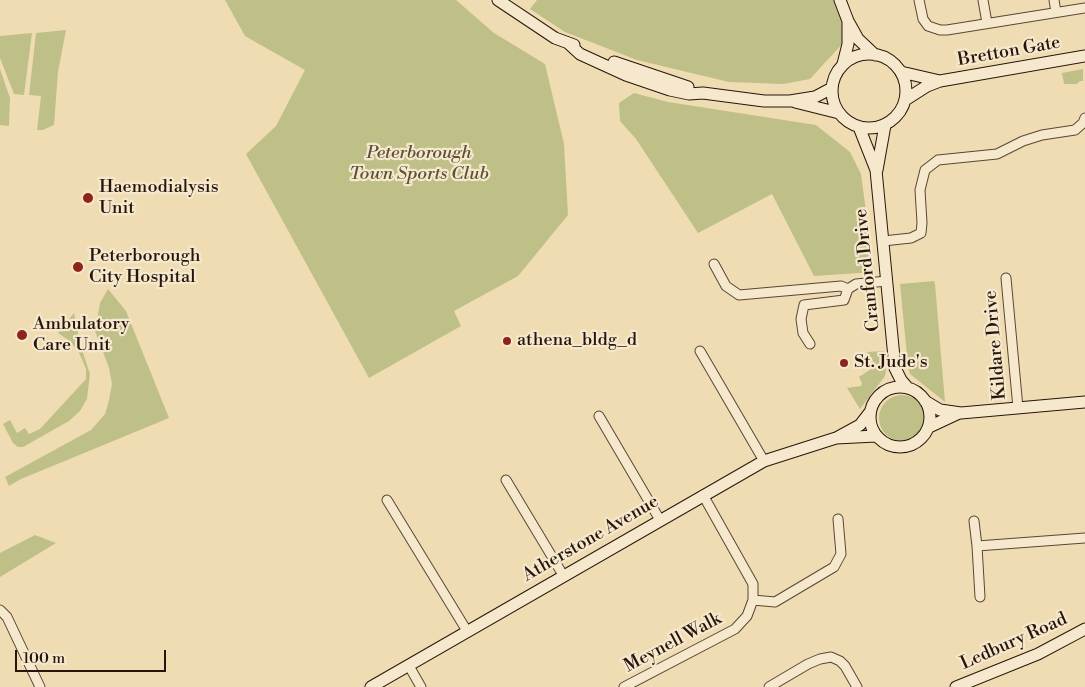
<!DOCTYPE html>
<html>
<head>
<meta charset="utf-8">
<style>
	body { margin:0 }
	#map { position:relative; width:1085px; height:687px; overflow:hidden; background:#f0dcb2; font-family:"Libre Bodoni",serif }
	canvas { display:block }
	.scale { position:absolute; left:15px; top:650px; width:151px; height:22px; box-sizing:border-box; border:2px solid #27150b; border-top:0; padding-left:6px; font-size:15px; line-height:18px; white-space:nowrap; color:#27150b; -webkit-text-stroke:4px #f5e8cd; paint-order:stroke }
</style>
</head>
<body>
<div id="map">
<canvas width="1085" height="687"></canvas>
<div class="scale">100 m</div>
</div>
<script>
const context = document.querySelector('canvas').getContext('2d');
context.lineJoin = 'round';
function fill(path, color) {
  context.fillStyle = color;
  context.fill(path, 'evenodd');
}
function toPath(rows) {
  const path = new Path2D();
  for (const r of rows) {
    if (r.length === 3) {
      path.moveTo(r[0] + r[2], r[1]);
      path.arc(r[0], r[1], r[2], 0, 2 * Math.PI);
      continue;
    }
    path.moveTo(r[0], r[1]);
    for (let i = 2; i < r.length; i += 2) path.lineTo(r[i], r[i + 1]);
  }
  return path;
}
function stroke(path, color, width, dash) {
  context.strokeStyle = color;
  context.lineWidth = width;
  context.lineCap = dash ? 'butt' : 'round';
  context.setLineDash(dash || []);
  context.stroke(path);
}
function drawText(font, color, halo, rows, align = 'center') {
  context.font = font + ' "Libre Bodoni",serif';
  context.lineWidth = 4.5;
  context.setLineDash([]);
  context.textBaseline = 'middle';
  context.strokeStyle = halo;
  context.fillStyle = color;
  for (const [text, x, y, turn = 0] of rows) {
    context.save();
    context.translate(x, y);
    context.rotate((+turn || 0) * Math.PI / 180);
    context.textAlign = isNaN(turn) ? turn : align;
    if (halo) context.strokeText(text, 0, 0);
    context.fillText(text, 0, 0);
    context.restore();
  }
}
const green = toPath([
	[225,0,456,0,494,33,545,64,564,144,568,215,518,276,454,311,461,326,369,378,246,154,276,126,305,70,245,36],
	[537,0,836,0,841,15,844,42,810,79,783,84,729,82,637,60,565,32,530,9],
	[66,30,58,72,54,125,43,130,37,130,41,96,29,95,36,33],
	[32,33,24,95,14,94,0,58,0,36],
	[0,69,10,98,9,126,0,125],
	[1083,69,1083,81,1080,81,1077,84,1064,84,1062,73],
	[634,93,668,102,816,125,850,152,861,174,874,272,814,276,772,194,698,233,636,139,620,121,619,103],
	[934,281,935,284,945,402,910,374,908,366,900,284],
	[108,289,126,311,169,418,21,479,9,486,5,477,91,430,105,414,109,400,112,384,109,368,95,331,100,303],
	[74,313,80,344,90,374,87,399,80,411,69,421,23,447,18,447,13,443,3,424,10,420,17,433,25,428,29,434,40,429,86,379,86,369,78,350,68,340,58,333],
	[884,351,886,371,885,376,860,409,847,388,861,386,862,383,859,377,874,367,873,361,867,352],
	[902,418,23],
	[35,535,56,543,0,577,0,553]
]);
const street = toPath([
	[919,0,923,19,928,26,940,30,947,30,1085,8],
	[983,0,987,23],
	[1054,0,1056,12],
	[883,241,911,238,921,233,922,223,920,190,925,170,938,160,997,154,1023,141,1042,135,1075,130,1083,123,1085,118],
	[714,264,726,286,739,295,841,286,848,289],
	[1006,278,1018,408],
	[810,344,803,333,801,319,804,305,844,300,848,289,856,284,887,281],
	[700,351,764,461],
	[599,416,660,520],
	[506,480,563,575],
	[387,500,467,631],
	[974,521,977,546],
	[980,597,977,546,1085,538],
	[753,600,775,602,834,567,841,554,838,519],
	[0,610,7,617,40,687],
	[409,666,421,687],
	[624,687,735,629,747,616,753,600,753,584,703,495],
	[769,687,808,664,820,659,831,657,840,661,845,666,857,687]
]);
const secondary = toPath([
	[498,0,555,38,574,45],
	[840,0,848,21,858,39,875,55],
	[568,43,580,54,626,75,670,90,689,94,703,93,764,101,790,101,815,97,832,88],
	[869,91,37],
	[614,62,688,87],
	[843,64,848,44,848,21],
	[901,72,940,81],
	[905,100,927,86,940,81,1085,56],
	[795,102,839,113],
	[859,127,876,170,895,368,901,380,907,387],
	[877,170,885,125],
	[900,417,30],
	[925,401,940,410,961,413,1085,402],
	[929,427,959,413],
	[838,437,860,425,870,412],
	[371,687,764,461,836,438,876,436],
	[956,687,1038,654,1085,629]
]);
const markers = [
	[88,198,6,"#8f2418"],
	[78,267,6,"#8f2418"],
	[22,335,6,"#8f2418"],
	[507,341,5,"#8f2418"],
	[844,363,5,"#8f2418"]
];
const streetNames = [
	["Bretton Gate",1009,52,-10],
	["Cranford Drive",868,270,-96],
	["Kildare Drive",996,345,-95],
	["Atherstone Avenue",591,539,-30],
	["Ledbury Road",1014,642,-24],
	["Meynell Walk",673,643,-28]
];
const parkNames = [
	["Peterborough",419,154],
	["Town Sports Club",419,175]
];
const poiNames = [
	["Haemodialysis",99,188],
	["Unit",99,209],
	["Peterborough",89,257],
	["City Hospital",89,278],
	["Ambulatory",33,325],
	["Care Unit",33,346],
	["athena_bldg_d",517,341],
	["St. Jude's",854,363]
];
fill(green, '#bfbf88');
stroke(street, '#594735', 11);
stroke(secondary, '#27150b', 13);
stroke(street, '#f5e8cd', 9);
stroke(secondary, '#f5e8cd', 11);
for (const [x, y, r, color] of markers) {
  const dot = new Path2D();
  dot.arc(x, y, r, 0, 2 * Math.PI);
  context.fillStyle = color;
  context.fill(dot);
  stroke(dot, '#f5e8cd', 2);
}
drawText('18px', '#27150b', '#f5e8cd', streetNames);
drawText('italic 18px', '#5c5037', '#f5e8cd', parkNames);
drawText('18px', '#27150b', '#f5e8cd', poiNames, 'left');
</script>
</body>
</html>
